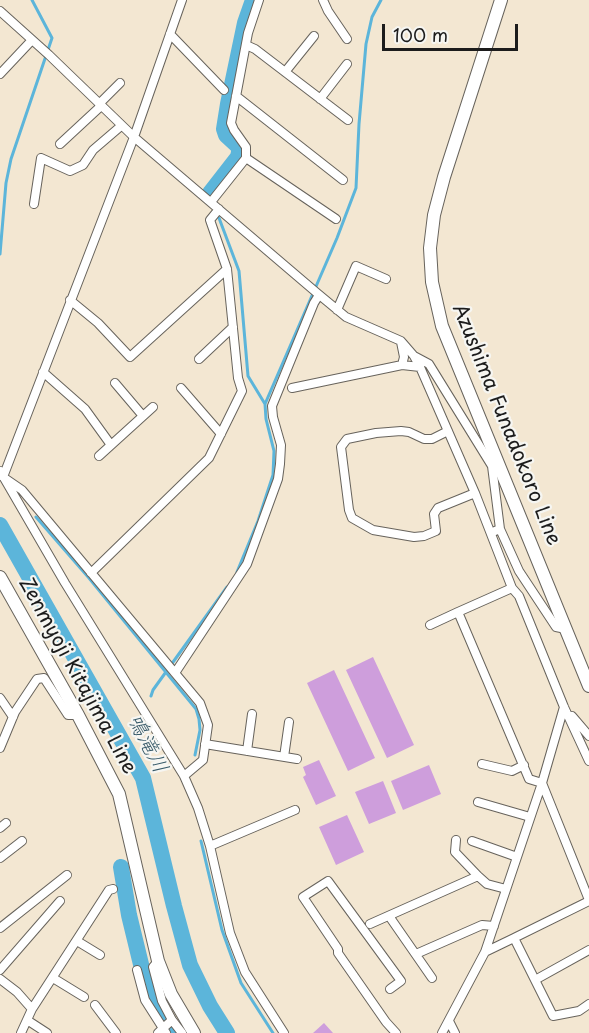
<!DOCTYPE html>
<html>
<head>
<meta charset="utf-8">
<style>
	body { margin:0 }
	#map { position:relative; width:589px; height:1033px; overflow:hidden; background:#f3e7d2; font-family:"Playpen Sans",sans-serif }
	canvas { display:block }
	.scale { position:absolute; left:382px; top:24px; width:136px; height:27px; box-sizing:border-box; border:3px solid #1c1c1c; border-top:0; padding-left:8px; font-size:18px; line-height:21px; white-space:nowrap; color:#1c1c1c; -webkit-text-stroke:4px #f6f6f2; paint-order:stroke }
</style>
</head>
<body>
<div id="map">
<canvas width="589" height="1033"></canvas>
<div class="scale">100 m</div>
</div>
<script>
const context = document.querySelector('canvas').getContext('2d');
context.lineJoin = 'round';
function toPath(rows) {
  const path = new Path2D();
  for (const r of rows) {
    path.moveTo(r[0], r[1]);
    for (let i = 2; i < r.length; i += 2) path.lineTo(r[i], r[i + 1]);
  }
  return path;
}
function stroke(path, color, width, dash) {
  context.strokeStyle = color;
  context.lineWidth = width;
  context.lineCap = dash ? 'butt' : 'round';
  context.setLineDash(dash || []);
  context.stroke(path);
}
function fill(path, color) {
  context.fillStyle = color;
  context.fill(path, 'evenodd');
}
function drawText(font, color, halo, rows, align = 'center') {
  context.font = font + ' "Playpen Sans","Klee One",sans-serif';
  context.lineWidth = 4.5;
  context.setLineDash([]);
  context.textBaseline = 'middle';
  context.strokeStyle = halo;
  context.fillStyle = color;
  for (const [text, x, y, turn = 0] of rows) {
    context.save();
    context.translate(x, y);
    context.rotate((+turn || 0) * Math.PI / 180);
    context.textAlign = isNaN(turn) ? turn : align;
    if (halo) context.strokeText(text, 0, 0);
    context.fillText(text, 0, 0);
    context.restore();
  }
}
const stream = toPath([
	[219,218,239,271,248,376,265,404],
	[0,254,6,183,11,159,52,38,32,0],
	[36,517,89,578,196,709,199,719,200,730,195,755],
	[237,572,258,521,273,475,274,451,266,419,265,404,337,238,356,188,359,124,366,44,372,17,381,0],
	[151,696,153,690,227,587],
	[201,841,222,930,241,983,273,1033]
]);
const river = toPath([
	[210,193,238,157,239,152,239,147,226,135,224,129,228,104,245,23,253,0],
	[0,525,143,778,174,906,190,965,210,1006,227,1033],
	[121,867,129,915,147,989,172,1033]
]);
const building = toPath([
	[373,657,414,745,387,758,346,670],
	[334,670,375,758,348,771,307,683],
	[319,760,336,796,316,805,303,777,306,775,303,767],
	[429,765,441,794,403,810,391,781],
	[383,781,396,813,369,824,355,792],
	[347,815,364,852,336,865,319,827],
	[324,1023,333,1033,313,1033]
]);
const street = toPath([
	[323,0,328,11,347,39],
	[0,11,49,55,134,137,317,293,346,317,401,341,414,356,420,367,475,493,512,588,519,596,564,707,589,761],
	[170,34,224,90],
	[246,45,255,49,348,120],
	[285,72,314,36],
	[0,74,32,40],
	[236,96,343,180],
	[320,99,347,64],
	[99,104,120,83],
	[60,144,101,106],
	[246,158,336,219],
	[211,202,246,158,246,147,234,130,231,123,248,33,259,0],
	[34,204,41,158,70,171,83,165,93,150,121,126],
	[70,300,98,323,130,357,227,269],
	[337,310,356,266,386,279],
	[401,342,404,357,402,365],
	[414,356,429,364,492,466,499,463],
	[199,359,233,327],
	[43,372,85,409,111,445],
	[115,383,143,416],
	[181,388,221,434],
	[292,388,402,365,420,367],
	[448,431,432,439,424,439,409,432,401,431,376,433,347,439,341,447,349,510,352,518,373,530,414,537,424,536,436,531,434,514,438,508,475,493],
	[99,456,153,407],
	[492,466,500,529,495,531],
	[0,471,65,583,184,776,198,808,210,846,230,933,245,972,284,1033],
	[3,477,134,137,182,0],
	[6,479,22,490,200,703,208,725,203,760,184,776],
	[500,529,519,571,556,627,566,629],
	[91,573,209,458,242,391,238,378,227,269,210,220,219,209],
	[512,588,458,612,529,779,542,783,589,900],
	[430,625,458,612],
	[175,673,247,564,278,479,280,464,281,445,273,417,272,406,314,303,319,295],
	[0,698,13,717],
	[572,716,589,736],
	[205,744,297,759],
	[0,748,15,712,37,679,44,678,68,715,78,715],
	[247,751,252,714],
	[284,757,289,722],
	[482,764,512,771,524,765],
	[478,802,530,817],
	[0,828,6,823],
	[456,840,455,852,478,876,487,884,506,889],
	[472,841,517,857],
	[210,846,295,810],
	[0,858,22,841],
	[389,916,432,978],
	[370,924,478,876],
	[0,928,67,875],
	[514,938,589,901],
	[77,941,100,955],
	[485,952,514,938,553,1016,579,1011,589,1004],
	[416,954,482,925,494,926],
	[158,961,153,967,162,1001,172,1020,158,1033],
	[0,970,60,901],
	[137,970,145,1000,166,1033],
	[53,978,84,997],
	[0,979,17,992,32,1009,21,1033],
	[535,980,589,950],
	[390,989,401,981,328,881,303,897,338,949,338,953,386,1022,396,1033],
	[95,1005,116,1033],
	[32,1009,109,890,113,889],
	[27,1020,47,1033],
	[172,1020,182,1033],
	[449,1021,455,1033],
	[442,1033,485,952,542,783,564,707]
]);
const secondary = toPath([
	[501,0,444,177,434,215,430,248,432,282,442,326,589,686],
	[0,577,78,715,119,794,158,961,171,994,194,1033]
]);
const streetNames = [
	["Azushima Funadokoro Line",506,425,68],
	["Zenmyoji Kitajima Line",77,676,61]
];
const waterNames = [
	["鳴滝川",147,744,63]
];
stroke(stream, '#5cb5da', 3);
stroke(river, '#5cb5da', 16);
fill(building, '#ce9edc');
stroke(street, '#67635c', 10);
stroke(secondary, '#67635c', 14);
stroke(street, '#fff', 8);
stroke(secondary, '#fff', 12);
drawText('20px', '#1c1c1c', '#f6f6f2', streetNames);
drawText('italic 21px', '#365968', '#f6f6f2', waterNames);
</script>
</body>
</html>
